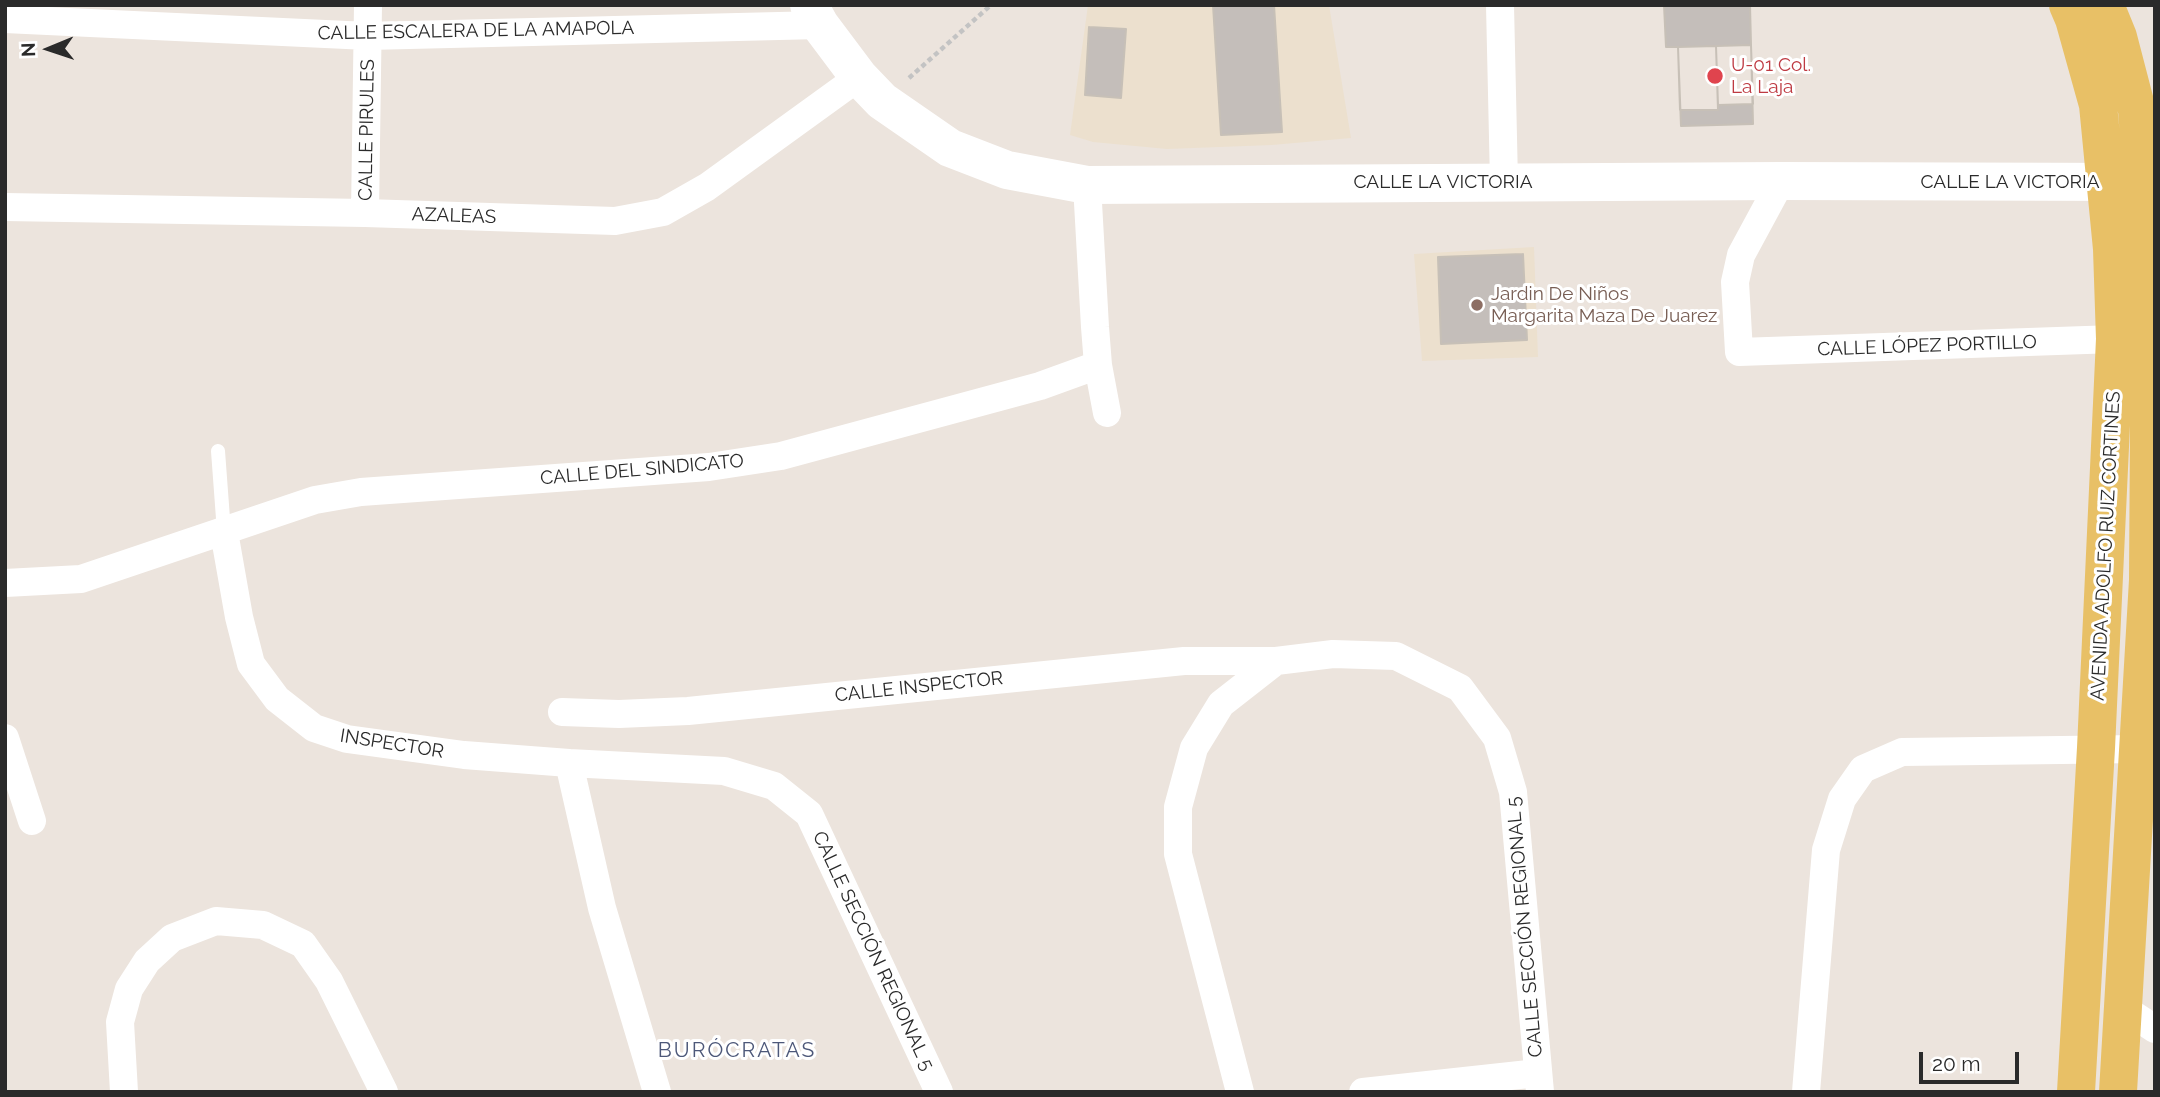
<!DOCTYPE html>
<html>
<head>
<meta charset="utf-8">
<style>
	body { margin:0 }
	#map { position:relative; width:2160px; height:1097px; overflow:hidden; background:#ece4dd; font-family:Raleway,sans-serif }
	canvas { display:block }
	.frame { position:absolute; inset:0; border:7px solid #2a2a2a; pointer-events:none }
	.north { position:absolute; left:14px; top:14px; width:70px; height:70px; -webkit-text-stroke:5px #fff; paint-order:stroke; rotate:268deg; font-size:19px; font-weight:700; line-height:28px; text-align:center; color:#2a2a2a }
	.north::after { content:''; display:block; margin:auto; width:24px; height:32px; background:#2a2a2a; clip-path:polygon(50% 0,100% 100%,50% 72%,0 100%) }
	.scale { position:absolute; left:1919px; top:1052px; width:100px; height:32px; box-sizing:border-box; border:4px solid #2a2a2a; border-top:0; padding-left:9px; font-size:21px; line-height:24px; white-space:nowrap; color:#2a2a2a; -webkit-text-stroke:5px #fff; paint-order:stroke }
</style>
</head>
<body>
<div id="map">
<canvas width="2160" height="1097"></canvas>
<div class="frame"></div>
<div class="north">N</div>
<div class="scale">20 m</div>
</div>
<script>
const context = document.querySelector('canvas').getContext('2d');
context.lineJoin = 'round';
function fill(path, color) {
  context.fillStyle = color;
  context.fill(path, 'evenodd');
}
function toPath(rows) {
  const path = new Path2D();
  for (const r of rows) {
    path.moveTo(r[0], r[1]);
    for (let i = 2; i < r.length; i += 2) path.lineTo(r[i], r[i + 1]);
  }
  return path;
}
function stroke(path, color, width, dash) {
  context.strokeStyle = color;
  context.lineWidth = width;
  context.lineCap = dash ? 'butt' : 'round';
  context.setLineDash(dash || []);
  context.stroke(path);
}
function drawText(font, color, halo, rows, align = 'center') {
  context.font = font + ' Raleway,sans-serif';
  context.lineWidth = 6;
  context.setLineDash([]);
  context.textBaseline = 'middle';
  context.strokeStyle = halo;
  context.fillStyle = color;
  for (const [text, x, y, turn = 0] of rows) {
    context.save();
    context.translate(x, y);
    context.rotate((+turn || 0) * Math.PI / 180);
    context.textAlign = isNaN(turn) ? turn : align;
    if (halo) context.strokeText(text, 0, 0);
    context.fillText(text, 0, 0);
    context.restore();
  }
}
const education = toPath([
	[1088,5,1329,5,1351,138,1272,145,1167,149,1093,142,1070,135],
	[1534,247,1538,357,1422,361,1414,254]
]);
const building = toPath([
	[1213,5,1274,5,1282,132,1221,135,1213,5],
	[1664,5,1750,5,1753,124,1681,126,1678,47,1666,47,1664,5],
	[1089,27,1126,29,1121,98,1085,95,1089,27],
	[1751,45,1753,104,1718,105,1716,46,1751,45],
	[1716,46,1718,110,1680,110,1678,47,1716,46],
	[1523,254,1527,340,1441,344,1438,257,1523,254]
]);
const path = toPath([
	[909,78,991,5]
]);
const lane = toPath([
	[218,451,224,532]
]);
const street = toPath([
	[1500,5,1504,182],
	[5,19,368,36,820,25],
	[1781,181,1741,255,1735,282,1739,352,2115,339],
	[1087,185,1095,327,1098,365,1107,413],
	[5,207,365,213,615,221,663,212,707,187,859,77],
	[365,213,368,5],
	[224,532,239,617,251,664,277,699,314,728,347,739,464,755,569,763],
	[5,583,81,579,315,500,361,492,709,467,781,456,1040,386,1098,365],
	[562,712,619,714,688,711,1184,661,1276,661,1333,654,1396,656,1460,688,1497,738,1513,792,1540,1092],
	[5,738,32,821],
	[2123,1008,2155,1029],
	[124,1092,120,1022,129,989,147,961,172,938,216,921,263,925,303,944,329,981,384,1092],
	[657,1092,602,908,569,763,724,771,774,786,809,814,939,1092],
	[1240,1092,1178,854,1178,807,1194,748,1221,704,1276,661],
	[1363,1092,1538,1073],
	[1806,1092,1826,850,1842,799,1863,769,1902,752,2140,749]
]);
const secondary = toPath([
	[809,5,820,25,859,77,882,101,950,148,1007,170,1087,185,1781,181,2139,182]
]);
const primary = toPath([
	[2068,5,2074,19,2098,105,2112,249,2115,339,2096,748,2076,1092],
	[2105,5,2118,37,2137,110,2150,278,2148,580,2118,1092]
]);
const markers = [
	[1715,76,9,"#e0444e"],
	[1477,305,7,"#8d6e63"]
];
const streetNames = [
	["CALLE ESCALERA DE LA AMAPOLA",476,31,-1],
	["CALLE PIRULES",367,130,-89],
	["CALLE LA VICTORIA",1443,182],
	["CALLE LA VICTORIA",2010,182],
	["AZALEAS",454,216,2],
	["CALLE LÓPEZ PORTILLO",1927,346,-2],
	["CALLE DEL SINDICATO",642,470,-5],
	["AVENIDA ADOLFO RUIZ CORTINES",2106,546,-87],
	["CALLE INSPECTOR",919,687,-6],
	["INSPECTOR",392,744,9],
	["CALLE SECCIÓN REGIONAL 5",1525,927,-95],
	["CALLE SECCIÓN REGIONAL 5",873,951,65]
];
const healthNames = [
	["U-01 Col.",1731,65],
	["La Laja",1731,87]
];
const educationNames = [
	["Jardin De Niños",1491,294],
	["Margarita Maza De Juarez",1491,316]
];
const neighbourhoodNames = [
	["BURÓCRATAS",737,1051]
];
fill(education, '#ece0ce');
fill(building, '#c4beba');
stroke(building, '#c7c0b7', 2);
stroke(path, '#c3c3c3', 4.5, [5, 3.5]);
stroke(lane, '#fff', 14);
stroke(street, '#fff', 28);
stroke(secondary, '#fff', 38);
stroke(primary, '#e8c066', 38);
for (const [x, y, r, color] of markers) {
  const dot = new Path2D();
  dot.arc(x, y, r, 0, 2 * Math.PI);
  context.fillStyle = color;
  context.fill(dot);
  stroke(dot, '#fff', 2.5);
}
drawText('19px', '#2a2a2a', '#fff', streetNames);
drawText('19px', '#be3a42', '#fff', healthNames, 'left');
drawText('19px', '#785e54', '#fff', educationNames, 'left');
context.letterSpacing = '2px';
drawText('21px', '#4d5879', '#fff', neighbourhoodNames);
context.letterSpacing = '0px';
</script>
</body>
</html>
